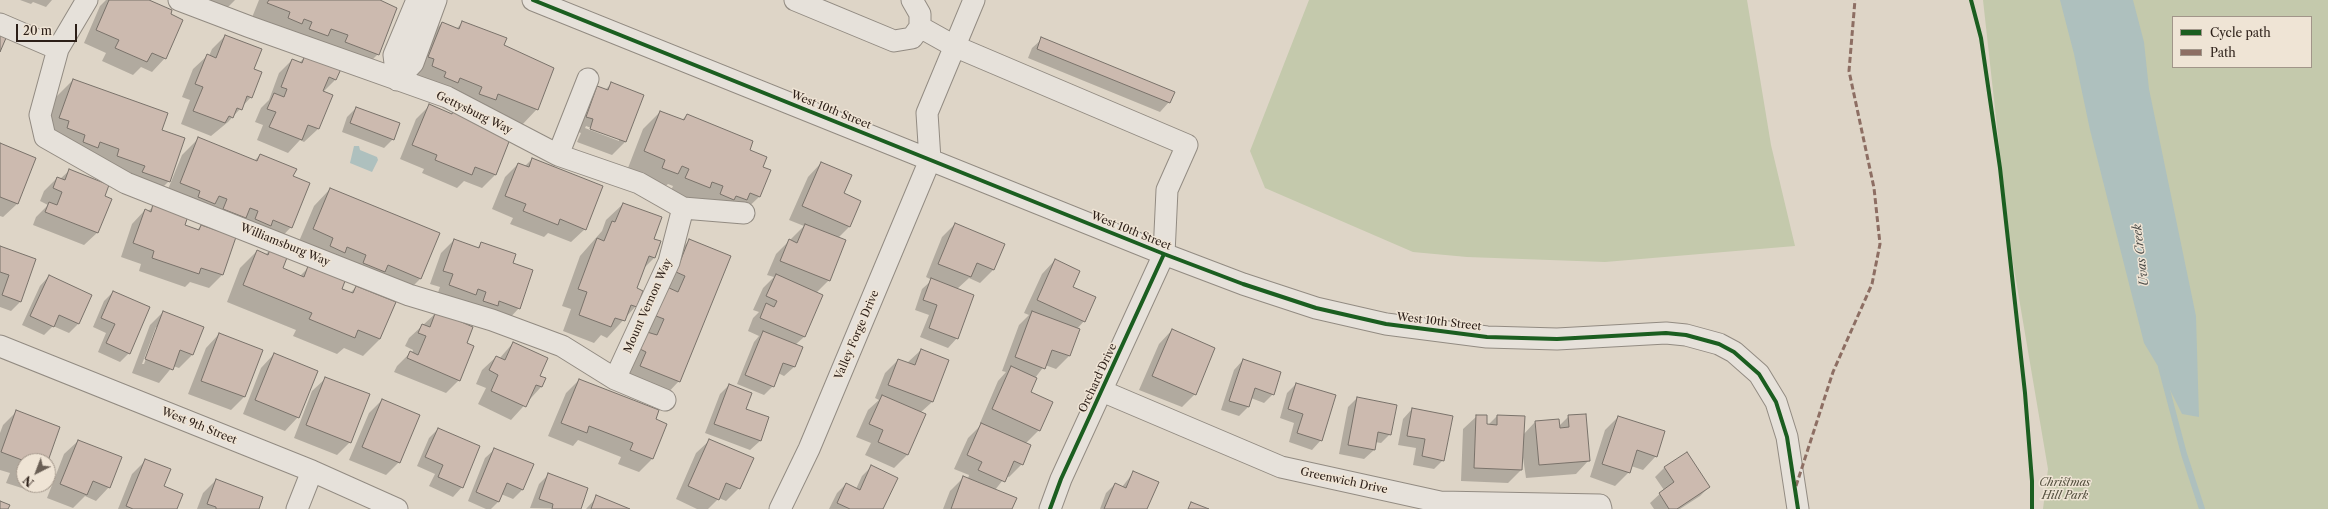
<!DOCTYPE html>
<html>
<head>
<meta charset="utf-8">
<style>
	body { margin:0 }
	#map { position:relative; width:2328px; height:509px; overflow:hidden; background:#ded5c7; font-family:"Libre Caslon Text",serif }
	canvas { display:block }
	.legend { position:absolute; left:2172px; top:16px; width:140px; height:52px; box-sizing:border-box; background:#efe4d5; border:1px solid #a19589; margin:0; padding:5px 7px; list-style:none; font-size:12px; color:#2c1f18 }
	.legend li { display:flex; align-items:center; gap:8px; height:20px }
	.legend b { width:20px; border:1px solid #a19589 }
	.north { position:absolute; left:16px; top:453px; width:40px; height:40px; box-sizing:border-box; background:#efe4d5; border:1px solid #a19589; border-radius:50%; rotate:222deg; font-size:11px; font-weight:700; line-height:16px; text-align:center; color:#2c1f18 }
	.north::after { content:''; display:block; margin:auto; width:14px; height:18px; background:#6a5f55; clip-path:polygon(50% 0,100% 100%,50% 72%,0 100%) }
	.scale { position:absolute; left:16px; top:24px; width:61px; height:18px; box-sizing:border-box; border:2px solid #2c1f18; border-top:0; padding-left:5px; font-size:12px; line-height:14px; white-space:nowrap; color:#2c1f18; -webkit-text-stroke:3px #efe4d5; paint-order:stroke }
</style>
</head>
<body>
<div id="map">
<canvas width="2328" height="509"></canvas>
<ul class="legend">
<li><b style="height:5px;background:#1b5e20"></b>Cycle path</li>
<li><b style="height:5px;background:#8d6e63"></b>Path</li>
</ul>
<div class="north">N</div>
<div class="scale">20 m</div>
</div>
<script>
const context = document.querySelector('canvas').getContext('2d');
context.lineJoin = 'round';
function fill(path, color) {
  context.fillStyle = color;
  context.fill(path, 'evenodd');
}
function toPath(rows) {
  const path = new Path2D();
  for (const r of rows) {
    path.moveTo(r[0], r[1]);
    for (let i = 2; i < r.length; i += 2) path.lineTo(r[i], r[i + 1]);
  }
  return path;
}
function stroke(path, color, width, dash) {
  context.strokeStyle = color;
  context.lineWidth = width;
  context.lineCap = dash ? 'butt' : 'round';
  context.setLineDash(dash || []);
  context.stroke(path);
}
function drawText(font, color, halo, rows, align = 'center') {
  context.font = font + ' "Libre Caslon Text",serif';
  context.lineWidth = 3;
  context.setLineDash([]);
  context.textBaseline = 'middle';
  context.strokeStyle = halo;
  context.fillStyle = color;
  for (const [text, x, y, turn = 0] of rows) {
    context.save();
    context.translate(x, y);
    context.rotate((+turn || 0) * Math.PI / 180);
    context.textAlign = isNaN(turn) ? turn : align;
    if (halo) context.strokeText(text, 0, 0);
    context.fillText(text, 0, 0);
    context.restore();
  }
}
const green = toPath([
	[1309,0,1747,0,1771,145,1795,246,1605,262,1467,257,1413,252,1265,188,1250,151],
	[1983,0,2328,0,2328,509,2043,509,2048,469,2010,245],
	[2173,17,2311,17,2311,67,2173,67]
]);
const water = toPath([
	[2060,0,2133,0,2144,42,2149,89,2196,316,2199,417,2182,414,2159,368,2144,343,2090,130,2074,54],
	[354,146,359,146,360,150,377,157,378,160,372,172,350,163]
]);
const shadow = toPath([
	[20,0,52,0,46,7,33,2,31,4],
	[106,0,147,0,169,15,165,58,152,72,141,67,133,75,102,61,106,53,84,43,100,6],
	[190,0,235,0,223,12],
	[259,0,378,0,378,54,361,71,251,20],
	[463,22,503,46,537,109,521,126,416,83,418,76,412,73,425,40,442,23,456,29],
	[225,36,253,69,251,97,228,122,211,136,181,124,190,100,182,97,193,69,207,56,209,56,212,49],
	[1042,39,1169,102,1160,112,1028,58,1032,48],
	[306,56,340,70,335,80,323,92,331,95,318,129,304,142,300,140,288,153,257,140,263,125,255,122,261,108,269,100,279,73,292,60,299,63],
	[73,80,161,131,169,181,152,198,43,135,56,97],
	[611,84,642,96,625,142,612,155,577,142,581,133,573,130,584,101,598,87,605,90],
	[586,126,619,139,619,141,585,128],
	[429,106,451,115,454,112,511,135,495,175,482,188,464,181,457,188,422,173,424,169,400,159,416,119],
	[356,108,393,139,384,148,342,132,347,117],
	[660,112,682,120,687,115,748,150,762,167,770,170,759,197,742,213,692,204,669,195,673,186,668,184,661,190,646,184,649,177,628,168,643,129],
	[199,138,254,161,260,155,292,177,291,227,275,244,239,236,235,238,222,275,209,288,190,282,185,287,139,271,141,264,121,257,132,224,145,210,148,211,164,199,182,155],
	[187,216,218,230,217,232,201,226,197,230,183,225],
	[0,144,35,158,17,204,3,217,0,216],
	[532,159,585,229,571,242,548,233,544,237,510,224,513,218,492,209,505,177,518,164,525,166],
	[821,163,842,194,860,201,849,227,838,238,829,280,816,293,822,295,804,337,795,345,801,347,794,367,784,376,778,373,773,386,764,395,737,384,754,342,759,336,748,331,753,318,759,312,753,310,763,288,774,277,767,275,776,254,804,226,789,220,808,177],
	[70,170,104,196,98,232,84,245,33,225,36,217,48,205,40,201,44,191,57,178,60,179],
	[330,189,420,279,404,295,297,246,314,206],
	[623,204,653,239,654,258,643,269,636,289,636,306,607,338,601,335,594,343,563,331,571,309,562,306,580,256,602,231,606,220],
	[955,224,994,269,980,283,969,278,957,289,957,338,948,348,920,337,929,315,915,310,922,289,932,280,926,277,942,237],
	[454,240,477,248,482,243,511,263,519,308,506,322,436,298,440,287,430,284,441,253],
	[690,240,679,381,663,398,624,382,673,257],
	[0,247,35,260,20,302,11,311,0,307],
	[271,249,282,269,300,276,309,267,350,293,356,287,394,303,380,339,363,356,344,348,337,354,293,336,296,330,227,302,240,268,257,251,265,255],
	[1055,260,1071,287,1084,321,1077,329,1069,356,1056,369,1045,365,1035,378,1029,393,1039,430,1025,444,1022,464,1009,477,1006,476,995,490,1011,509,943,509,950,491,963,478,968,479,969,475,954,469,968,438,982,424,980,423,998,381,1006,372,1002,371,1019,325,1029,315,1024,313,1042,274],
	[49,276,91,295,78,324,69,333,53,326,44,335,22,325,40,286],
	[113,292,129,353,120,362,98,352,106,333,93,327,104,301],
	[163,312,203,327,192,355,179,368,173,366,159,383,132,373,150,325],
	[156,327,158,327,144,364,142,364],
	[436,313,465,344,459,380,446,393,394,372,397,366,410,353,412,353,413,350,405,346,409,338],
	[1172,330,1195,394,1182,407,1139,390,1159,344],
	[219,334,262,351,244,397,231,410,188,394,206,348],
	[513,343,539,376,544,379,541,387,511,420,478,404,486,388,476,384,482,370,496,357,499,359],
	[921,350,948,360,932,402,920,413,924,415,907,455,894,468,865,455,871,443,856,437,868,410,879,400,875,398,885,373,898,360,907,363],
	[274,354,298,417,285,431,243,414,261,368],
	[1243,360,1273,394,1264,403,1251,398,1248,407,1239,416,1221,410,1234,370],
	[326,378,350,442,337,455,294,438,312,391],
	[579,380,655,420,652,459,639,472,618,464,621,457,578,440,573,446,548,436,566,393],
	[1296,384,1321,440,1312,450,1289,442,1294,423,1280,418,1287,393],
	[729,385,745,409,768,418,760,441,750,450,705,433,720,394],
	[1357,398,1390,434,1381,443,1375,442,1374,450,1364,459,1339,454,1348,407],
	[382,400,399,462,386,475,349,460,369,413],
	[1412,409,1443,460,1434,469,1413,465,1416,448,1398,445,1403,419],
	[16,412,47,461,24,461,24,485,33,485,28,490,6,483,10,473,0,470,0,433,3,425],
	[1477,416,1488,425,1497,416,1523,435,1535,422,1559,426,1569,416,1589,460,1576,474,1526,478,1522,451,1521,470,1508,483,1461,481,1463,429],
	[1618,417,1656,456,1643,470,1631,466,1629,472,1615,486,1590,477,1605,430],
	[438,429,462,487,453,497,429,486,435,474,417,466,429,438],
	[710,440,739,488,726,501,719,498,708,509,697,509,676,499,696,453],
	[78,441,109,487,96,501,85,496,73,508,47,498,64,454],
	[495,449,533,464,522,490,513,499,501,494,499,501,491,509,486,509,468,501,485,458],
	[1687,453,1709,487,1700,496,1680,509,1654,509,1650,503,1664,490,1655,477,1664,468],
	[145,461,163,487,176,509,118,509,132,474],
	[872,466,882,509,829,509,837,493,846,484,856,489,862,476],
	[1133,473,1146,509,1100,509,1106,493,1115,484,1122,487],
	[548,475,580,509,530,508,539,484],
	[216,480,258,509,197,509,203,493],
	[597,497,627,509,586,509]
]);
const stream = toPath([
	[2161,367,2184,454,2202,509]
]);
const building = toPath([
	[109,0,149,0,172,10,171,14,183,20,166,59,152,53,147,62,115,48,119,40,96,30,109,0],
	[269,0,380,0,397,8,379,55,345,42,348,35,331,29,328,36,309,29,312,22,304,19,302,24,288,18,290,12,267,3,269,0],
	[462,21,507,38,504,45,554,68,538,110,498,94,496,100,479,94,482,87,460,78,458,83,444,77,446,72,432,66,434,59,428,57,442,22,459,29,462,21],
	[0,35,6,38,0,52,0,35],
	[225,35,262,49,254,69,262,72,252,98,247,96,242,110,237,108,233,118,229,116,225,123,193,111,203,87,195,84,207,54,216,58,225,35],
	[1041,37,1175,92,1170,103,1037,49,1041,37],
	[305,55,341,69,336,80,329,77,323,91,333,95,319,129,308,125,302,140,269,127,276,112,267,109,274,93,284,97,287,89,281,87,292,59,302,63,305,55],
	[73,79,168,113,162,130,185,138,170,182,142,172,145,166,117,156,119,149,100,142,98,148,83,142,85,135,67,128,69,121,59,118,73,79],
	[611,82,644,95,626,142,590,129,593,119,586,117,597,86,608,90,611,82],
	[429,104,452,114,453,111,512,134,496,175,475,167,472,175,435,160,437,155,412,145,429,104],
	[356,107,400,123,394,140,350,123,356,107],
	[660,111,684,120,687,114,753,141,750,150,767,157,763,167,771,170,760,197,750,193,747,200,736,196,734,200,720,194,723,186,712,182,710,188,685,178,689,169,682,166,678,174,662,168,665,160,644,151,660,111],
	[198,137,257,161,260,154,297,169,293,176,310,183,292,228,273,220,271,226,255,219,258,211,250,208,246,218,223,209,227,199,219,196,215,204,198,197,200,191,180,183,198,137],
	[0,143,36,158,18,204,0,197,0,143],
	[532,158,603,186,586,230,560,219,558,225,523,211,526,204,505,196,518,163,529,167,532,158],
	[821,162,852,175,844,193,861,201,850,227,802,206,821,162],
	[69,169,109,185,105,196,112,199,98,233,45,212,49,202,57,205,62,192,53,188,57,177,65,180,69,169],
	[330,188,440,233,421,279,388,265,385,272,363,263,366,255,347,247,345,253,330,246,333,238,313,229,330,188],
	[623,203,662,217,654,239,661,241,655,258,649,256,637,288,643,291,637,307,631,305,625,321,615,318,611,327,579,315,587,292,578,289,597,238,604,241,612,221,615,222,623,203],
	[153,204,188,216,185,225,199,230,201,225,236,237,223,275,201,268,199,274,152,258,154,251,133,243,145,209,151,212,153,204],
	[955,223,1005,244,994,270,977,263,971,277,938,264,955,223],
	[805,224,846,240,830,281,780,261,789,239,797,243,805,224],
	[454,239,479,248,481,242,516,254,513,263,533,270,520,309,499,301,498,306,483,301,486,292,478,289,476,295,449,285,453,274,443,271,454,239],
	[689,239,731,256,680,382,640,366,646,352,640,349,647,332,657,335,664,319,656,316,667,287,678,292,685,276,676,272,689,239],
	[0,246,36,259,21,302,2,295,9,275,0,272,0,246],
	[271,247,288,255,283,268,304,277,308,266,345,281,342,289,353,293,356,286,396,302,380,339,358,330,355,338,309,319,312,313,243,285,257,250,268,255,271,247],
	[1055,259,1080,271,1073,287,1096,297,1085,322,1037,300,1055,259],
	[776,274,823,295,805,337,760,318,766,303,774,307,777,301,766,296,776,274],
	[49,275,92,295,79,324,59,315,54,327,30,316,49,275],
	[931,278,974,295,958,339,929,328,937,305,923,300,931,278],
	[113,291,150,307,130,354,106,343,115,324,101,318,113,291],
	[163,311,204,327,193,355,180,350,173,370,145,359,163,311],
	[436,311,473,327,467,343,474,346,460,381,407,358,410,351,418,355,426,336,418,333,422,324,430,327,436,311],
	[1032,311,1080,329,1070,356,1052,350,1045,369,1015,357,1032,311],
	[1172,329,1215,348,1196,395,1152,376,1172,329],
	[763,331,803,347,795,367,783,363,774,387,745,375,763,331],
	[219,333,263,350,245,397,201,381,219,333],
	[513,342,548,358,540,376,546,378,542,387,536,385,526,407,491,391,498,375,489,370,496,356,505,360,513,342],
	[921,349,949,360,933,402,888,385,898,359,915,365,921,349],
	[274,353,318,371,299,418,255,400,274,353],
	[1243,359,1281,372,1274,395,1255,388,1249,407,1229,401,1243,359],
	[1011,366,1037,378,1031,392,1053,402,1040,431,992,409,1011,366],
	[325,377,370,394,351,443,306,425,325,377],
	[579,379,659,410,656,419,667,424,653,459,630,450,633,443,589,426,587,433,561,423,579,379],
	[1296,383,1336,395,1322,441,1297,433,1303,414,1288,409,1296,383],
	[729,384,752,393,746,409,769,417,761,441,714,424,729,384],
	[882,395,926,414,908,455,878,442,883,430,869,424,882,395],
	[1357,397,1397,405,1391,435,1378,432,1375,450,1348,445,1357,397],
	[382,399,420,415,400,463,362,447,382,399],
	[1412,408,1453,416,1444,461,1422,456,1425,439,1407,436,1412,408],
	[16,410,60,427,48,461,24,461,24,471,19,469,22,460,1,452,16,410],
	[1586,414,1590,461,1539,465,1535,421,1559,419,1560,428,1569,427,1568,415,1586,414],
	[1476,415,1487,415,1487,424,1497,425,1497,415,1525,416,1522,470,1474,468,1476,415],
	[1618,416,1665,431,1657,457,1637,450,1630,473,1602,464,1618,416],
	[981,423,1031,445,1023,465,1014,461,1005,482,978,470,982,462,967,455,981,423],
	[438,428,480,446,463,488,438,477,443,465,425,457,438,428],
	[709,439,754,458,740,489,726,483,719,500,688,486,709,439],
	[78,440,122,457,110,488,93,481,87,495,60,484,78,440],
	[494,448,534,464,523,490,507,483,499,502,476,492,494,448],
	[1687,452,1710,487,1677,509,1669,509,1659,493,1674,482,1664,467,1687,452],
	[145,459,171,469,164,486,183,494,177,509,133,509,126,506,145,459],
	[871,465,898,478,883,509,850,509,837,503,846,483,860,490,871,465],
	[1133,471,1159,482,1147,509,1104,509,1115,483,1126,488,1133,471],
	[548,473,588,488,581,509,552,509,553,504,539,499,548,473],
	[963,476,1017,498,1012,509,951,509,963,476],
	[216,479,263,497,259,509,216,509,216,507,207,504,216,479],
	[596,495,630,509,591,509,596,495],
	[0,501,10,505,8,509,0,509,0,501],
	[1191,502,1209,509,1188,509,1191,502]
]);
const minor = toPath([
	[87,0,58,49,40,115,45,137,126,183,409,295,492,320,562,346,615,379,665,400],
	[179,0,250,27,447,97,558,155,639,183,683,208,744,213],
	[533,0,1164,254,1243,284,1316,308,1386,324,1487,337,1557,339,1666,333,1686,335,1719,344,1734,352,1759,374,1776,402,1787,437,1798,509],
	[795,0,894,41,912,38,920,27,920,14,912,0],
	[0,24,58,49],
	[920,27,954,46,1187,145,1167,190,1164,254,1061,479,1050,509],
	[397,80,413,63,436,0],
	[397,80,394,55,417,0],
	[558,155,588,79],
	[0,346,312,471,397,509],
	[615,379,669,262,683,208],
	[1102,391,1281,467,1440,502,1600,505,1601,509],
	[297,509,312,471],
	[780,509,809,449,930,160,927,113,974,0]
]);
const quiet = toPath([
	[1796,486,1833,372,1872,284,1880,244,1874,188,1849,71,1855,0]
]);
const cycleway = toPath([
	[533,0,1164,254,1243,284,1316,308,1386,324,1487,337,1557,339,1666,333,1686,335,1719,344,1734,352,1759,374,1776,402,1787,437,1798,509],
	[1971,0,1981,38,2000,168,2025,393,2032,481,2032,509],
	[1050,509,1061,479,1164,254]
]);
const streetNames = [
	["West 10th Street",831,110,22],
	["Gettysburg Way",474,113,26],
	["West 10th Street",1131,231,22],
	["Williamsburg Way",285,245,22],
	["Mount Vernon Way",648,306,-66],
	["West 10th Street",1439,322,7],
	["Valley Forge Drive",857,335,-67],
	["Orchard Drive",1098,378,-65],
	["West 9th Street",199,426,22],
	["Greenwich Drive",1344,481,12]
];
const parkNames = [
	["Christmas",2065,483],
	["Hill Park",2065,496]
];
const waterNames = [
	["Uvas Creek",2141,255,-97]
];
fill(green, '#c4c9ac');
fill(water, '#aec0be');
fill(shadow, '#0003');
stroke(stream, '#aec0be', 6);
fill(building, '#ccbaaf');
stroke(building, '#79726a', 1);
stroke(minor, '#928b82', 23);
stroke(minor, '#e6e1da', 21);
stroke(quiet, '#8d6e63', 3, [6, 3]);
stroke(cycleway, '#1b5e20', 4);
drawText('11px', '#2c1f18', '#efe4d5', streetNames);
drawText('italic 11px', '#534f3e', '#efe4d5', parkNames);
drawText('italic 12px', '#4d4d49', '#efe4d5', waterNames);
</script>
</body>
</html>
